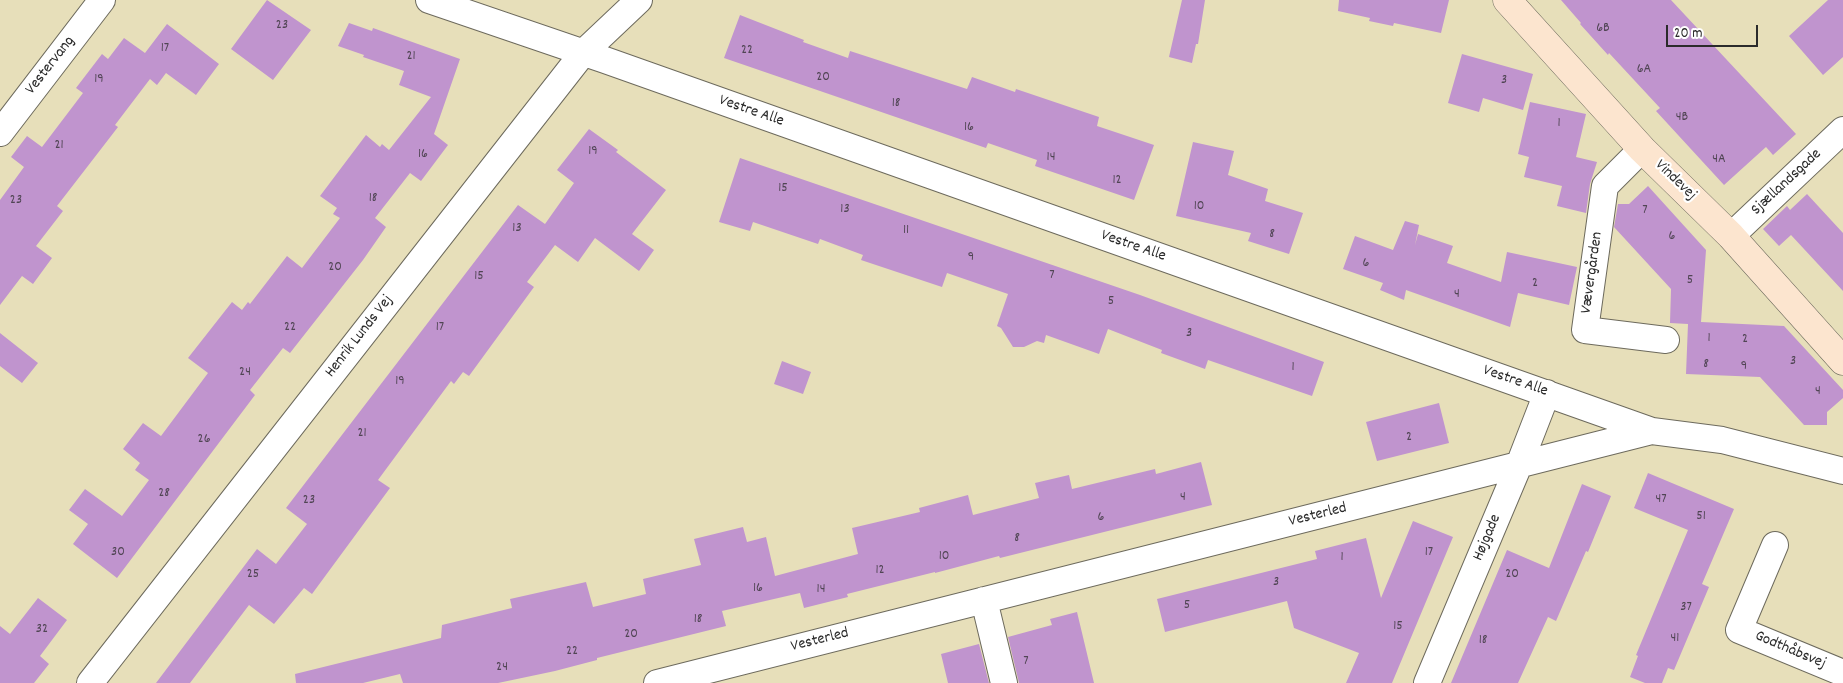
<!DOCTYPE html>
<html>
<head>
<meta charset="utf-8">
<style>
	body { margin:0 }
	#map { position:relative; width:1843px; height:683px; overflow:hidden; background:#e7dfba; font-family:Dekko,sans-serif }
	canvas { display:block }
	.scale { position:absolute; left:1666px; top:25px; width:92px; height:22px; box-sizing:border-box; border:2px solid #2b2b2b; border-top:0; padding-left:6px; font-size:15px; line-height:18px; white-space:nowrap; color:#2b2b2b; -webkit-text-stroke:4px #fff; paint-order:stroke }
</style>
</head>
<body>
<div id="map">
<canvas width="1843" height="683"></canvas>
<div class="scale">20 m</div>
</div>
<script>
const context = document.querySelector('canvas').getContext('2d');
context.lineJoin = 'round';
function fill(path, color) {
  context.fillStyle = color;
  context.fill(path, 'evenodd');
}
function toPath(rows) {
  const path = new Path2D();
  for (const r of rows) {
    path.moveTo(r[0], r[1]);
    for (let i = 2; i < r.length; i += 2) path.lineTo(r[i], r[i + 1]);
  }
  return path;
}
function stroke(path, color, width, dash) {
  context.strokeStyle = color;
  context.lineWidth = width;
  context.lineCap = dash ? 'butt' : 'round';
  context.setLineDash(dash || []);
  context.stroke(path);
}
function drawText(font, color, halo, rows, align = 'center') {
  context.font = font + ' Dekko,sans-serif';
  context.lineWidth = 4.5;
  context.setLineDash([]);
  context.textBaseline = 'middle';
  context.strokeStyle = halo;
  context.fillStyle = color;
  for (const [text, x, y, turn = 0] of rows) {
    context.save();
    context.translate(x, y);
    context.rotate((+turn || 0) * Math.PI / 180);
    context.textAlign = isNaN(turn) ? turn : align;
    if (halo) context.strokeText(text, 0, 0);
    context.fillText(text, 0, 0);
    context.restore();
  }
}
const building = toPath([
	[267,0,311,30,273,80,231,49],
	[1182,0,1205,0,1198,44,1196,44,1192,63,1169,57],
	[1339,0,1449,0,1441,33,1394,23,1393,26,1369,21,1370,18,1338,11],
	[1561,0,1671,0,1796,134,1773,155,1766,147,1724,185,1656,111,1660,108,1609,53,1608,55,1580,24,1581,23],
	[1828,0,1843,0,1843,57,1823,75,1789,36],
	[740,15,804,40,803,42,848,58,850,51,967,89,972,77,1015,92,1016,89,1099,117,1097,126,1154,145,1134,200,1035,166,1037,160,988,143,986,148,724,58],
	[349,23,372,31,373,28,460,59,434,134,448,145,421,181,410,173,375,218,386,227,363,260,290,353,283,348,250,390,255,395,117,578,73,544,88,524,69,510,85,489,122,516,149,480,135,470,140,463,123,449,143,423,161,436,208,373,188,358,232,302,242,310,248,302,250,304,287,256,302,268,340,218,333,214,337,208,320,196,366,135,380,147,382,144,389,150,431,97,399,85,404,71,363,57,364,55,338,46],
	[167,24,219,64,196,95,166,73,157,85,150,79,115,125,118,127,57,206,63,211,36,246,52,258,33,284,22,276,0,305,0,200,24,167,11,157,27,136,42,147,83,93,76,88,102,54,108,59,124,38,145,53],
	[1462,54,1533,74,1523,110,1483,98,1479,112,1448,103],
	[1530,102,1586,114,1576,157,1597,162,1590,184,1586,213,1557,206,1562,186,1524,177,1529,157,1518,154],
	[589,129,618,150,616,152,666,190,632,234,654,250,639,271,595,238,578,262,555,245,527,282,534,287,469,376,463,372,454,384,451,381,378,480,390,488,312,594,304,588,274,624,249,605,190,683,156,683,257,549,276,564,307,524,286,508,518,205,545,224,574,183,557,170],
	[1193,142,1234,151,1228,175,1268,189,1265,201,1303,213,1289,254,1248,241,1251,233,1176,216],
	[740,158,1140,295,1324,362,1312,396,1208,360,1205,369,1161,353,1162,350,1108,329,1099,354,1046,335,1044,343,1037,341,1024,347,1013,347,1001,328,997,326,1008,294,947,273,942,287,861,260,863,255,820,239,818,244,753,222,750,231,719,222],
	[1648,186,1706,250,1701,322,1784,326,1843,390,1843,398,1827,412,1827,425,1804,425,1760,377,1686,374,1688,324,1670,323,1671,289,1614,227,1618,204,1629,204],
	[1807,194,1843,233,1843,291,1791,235,1779,246,1763,229,1787,206,1790,210],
	[1405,221,1419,225,1415,245,1418,234,1453,246,1447,263,1501,282,1507,252,1577,267,1569,305,1518,293,1510,327,1406,290,1404,300,1380,290,1383,283,1343,269,1355,236,1393,250],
	[0,333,38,363,22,383,0,366],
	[782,361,811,372,803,394,774,384],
	[1439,403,1449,443,1377,461,1366,422],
	[1201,462,1212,505,1000,558,999,556,935,573,935,572,847,594,848,597,804,608,800,593,722,611,726,626,597,658,597,660,555,671,498,683,403,683,400,674,363,683,296,683,295,674,441,638,442,625,512,608,510,599,586,582,593,607,646,594,643,579,701,565,694,539,743,527,747,542,766,537,775,576,858,554,852,528,920,512,919,508,968,495,973,515,1039,498,1035,483,1069,475,1072,489,1155,469,1156,474],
	[1648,473,1734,509,1702,584,1709,587,1674,670,1668,668,1662,683,1645,683,1630,677,1638,656,1636,655,1688,530,1634,508],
	[1582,484,1611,496,1588,552,1586,551,1556,621,1548,617,1518,683,1451,683,1507,550,1549,568],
	[1413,521,1453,537,1392,683,1346,683,1359,653,1294,628,1287,601,1165,632,1157,599,1317,559,1315,551,1366,538,1381,598],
	[38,598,67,620,40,656,49,664,34,683,0,683,0,626,10,634],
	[1077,612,1094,683,1019,683,1008,637,1052,625,1050,619],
	[979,644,989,683,948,683,941,654]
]);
const street = toPath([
	[429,0,605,60,1652,431,1722,440,1843,471],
	[0,133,102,0],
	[1642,149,1605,186,1585,330,1666,340],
	[1731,236,1843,130],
	[1775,545,1739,630,1843,673],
	[984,600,1004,683],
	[90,683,583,53,639,0],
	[657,683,1652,431],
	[1427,683,1519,465,1547,393]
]);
const secondary = toPath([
	[1507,0,1642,149,1731,236,1843,361]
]);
const numberNames = [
	["23",282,26],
	["6B",1603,29],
	["17",165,49],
	["22",747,51],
	["21",411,57],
	["6A",1644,70],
	["20",823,78],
	["19",99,80],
	["3",1504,81],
	["18",896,104],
	["4B",1682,118],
	["1",1559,124],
	["16",969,128],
	["21",59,146],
	["19",593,152],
	["16",423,155],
	["14",1051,158],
	["4A",1719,160],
	["12",1117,181],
	["15",783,189],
	["18",373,199],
	["23",16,201],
	["10",1199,207],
	["13",845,210],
	["7",1645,211],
	["13",517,229],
	["11",906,231],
	["8",1272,235],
	["6",1672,237],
	["9",971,258],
	["6",1366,264],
	["20",335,268],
	["7",1052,276],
	["15",479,277],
	["5",1690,281],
	["2",1535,284],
	["4",1457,295],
	["5",1111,302],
	["22",290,328],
	["17",440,328],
	["3",1189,334],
	["1",1709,339],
	["2",1745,340],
	["3",1793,362],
	["8",1706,365],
	["9",1744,367],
	["1",1293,368],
	["24",245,373],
	["19",400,382],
	["4",1818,392],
	["21",362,434],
	["2",1409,438],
	["26",204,440],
	["28",164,494],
	["4",1183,498],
	["47",1661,500],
	["23",309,501],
	["51",1701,517],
	["6",1101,518],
	["8",1017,539],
	["30",118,553],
	["17",1429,553],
	["10",944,557],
	["1",1342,558],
	["12",880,571],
	["25",253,575],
	["20",1512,575],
	["3",1276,583],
	["16",758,589],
	["14",821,590],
	["5",1187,606],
	["37",1686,608],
	["18",698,620],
	["15",1398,627],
	["32",42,630],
	["20",631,635],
	["41",1675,639],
	["18",1483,641],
	["22",572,652],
	["7",1026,662],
	["24",502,668]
];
const streetNames = [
	["Vestervang",51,66,-52],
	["Vestre Alle",751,112,19],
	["Vindevej",1675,181,44],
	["Sjællandsgade",1787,183,-43],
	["Vestre Alle",1133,247,19],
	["Vævergården",1593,273,-82],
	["Henrik Lunds Vej",360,337,-52],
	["Vestre Alle",1515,382,19],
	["Vesterled",1318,516,-14],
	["Højgade",1488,538,-67],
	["Vesterled",820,641,-14],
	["Godthåbsvej",1790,651,23]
];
fill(building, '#c094ce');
stroke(street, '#6d6a5d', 28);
stroke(secondary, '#6d6a5d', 29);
stroke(street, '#fff', 26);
stroke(secondary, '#fce5cf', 28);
drawText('14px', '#504554', null, numberNames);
drawText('16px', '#2b2b2b', '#fff', streetNames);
</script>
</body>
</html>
